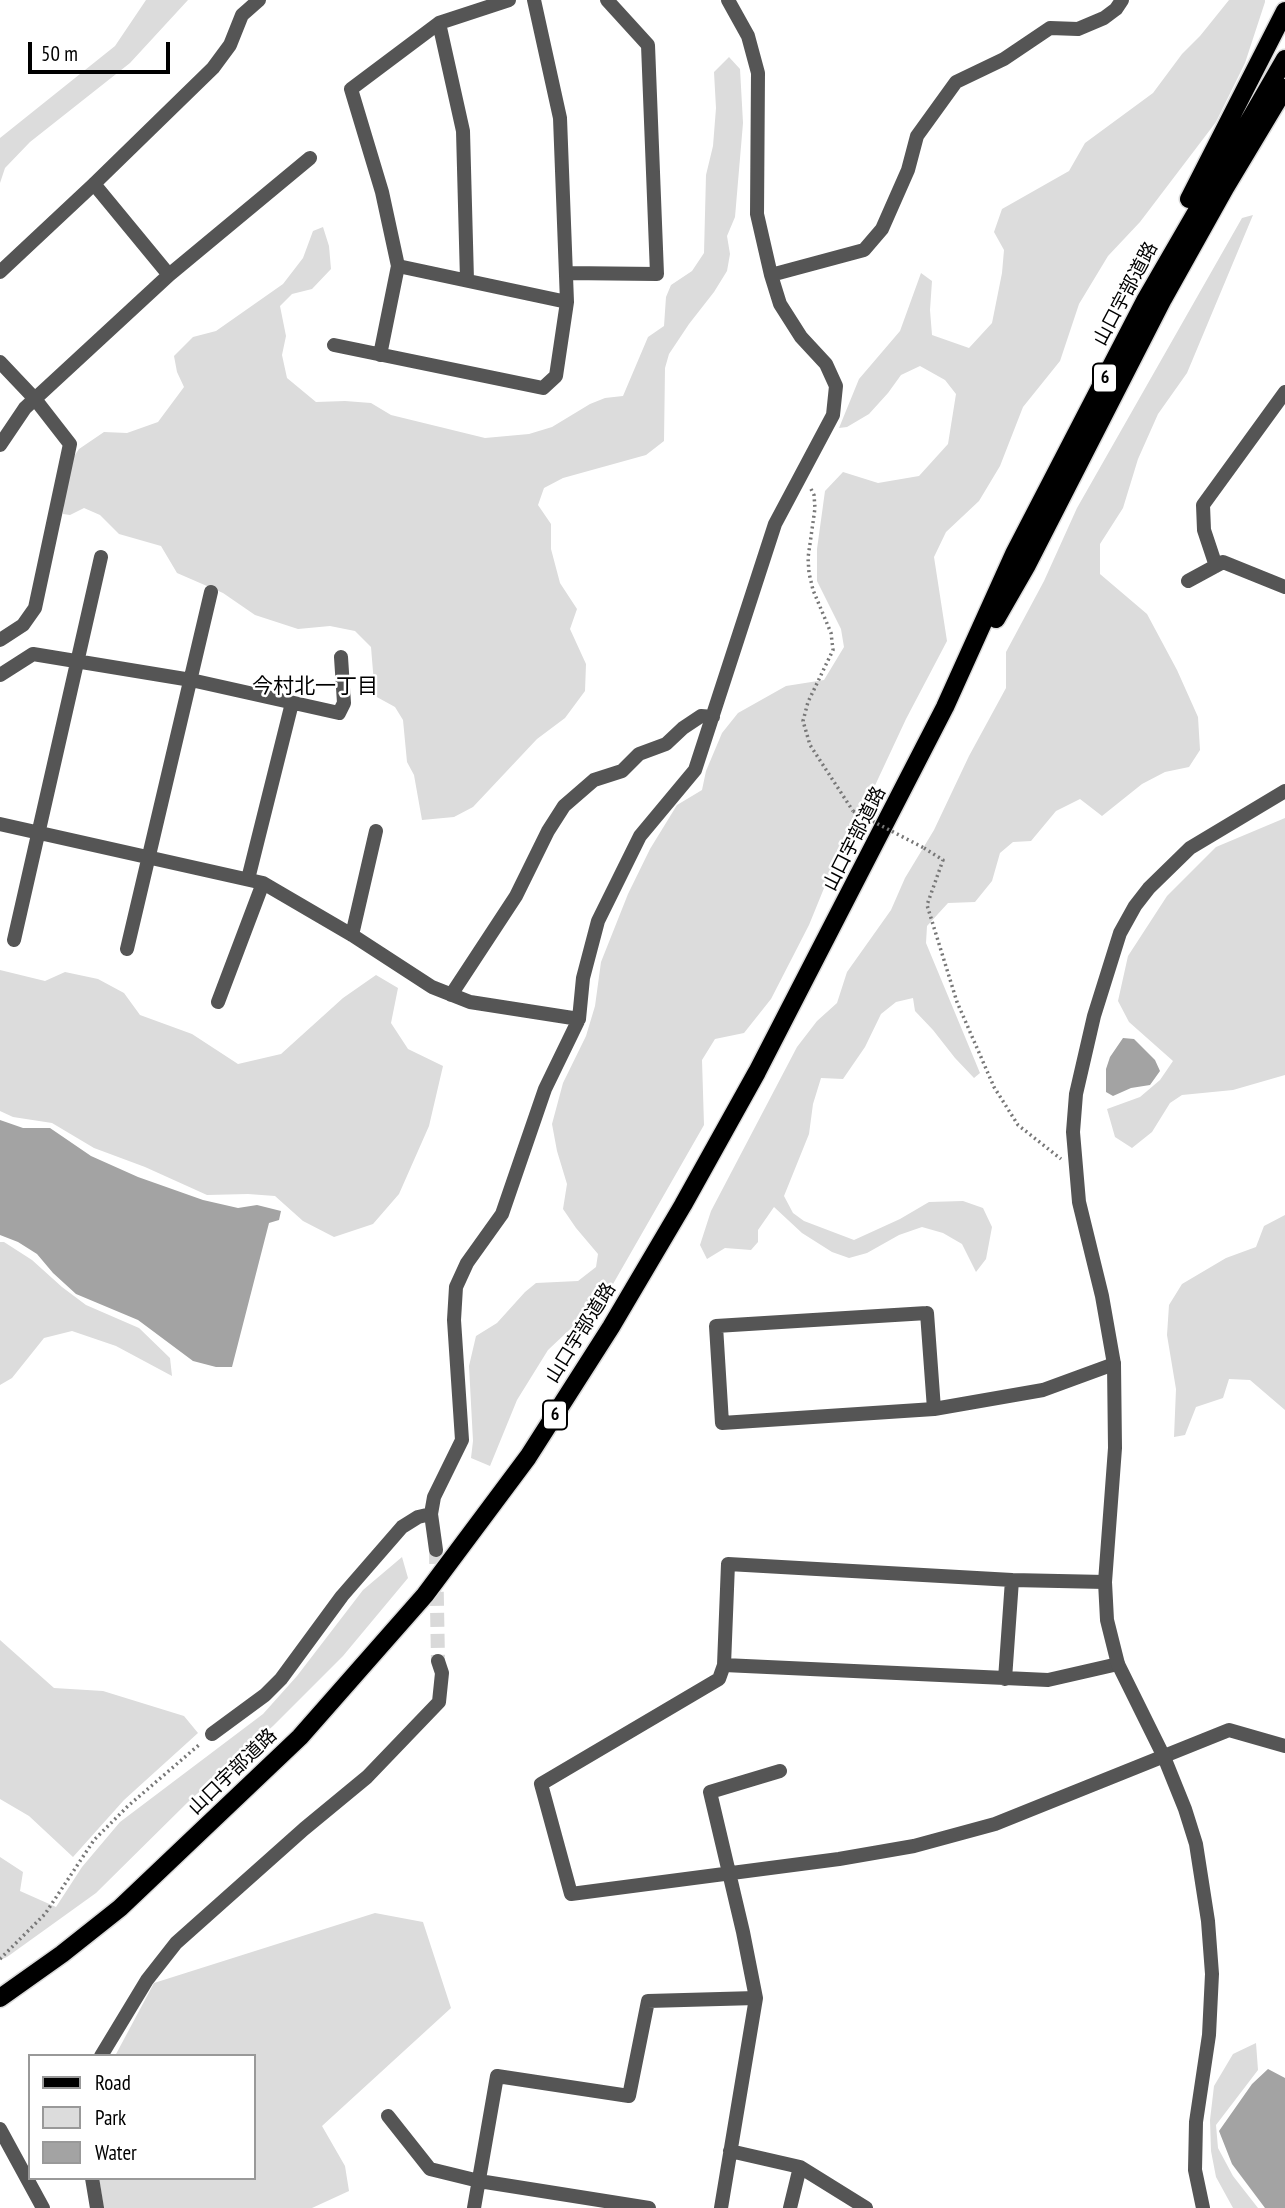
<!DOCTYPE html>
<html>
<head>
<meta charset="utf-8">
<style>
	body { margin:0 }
	#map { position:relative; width:1285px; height:2208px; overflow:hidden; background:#fff; font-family:"PT Sans Narrow",sans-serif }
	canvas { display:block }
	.legend { position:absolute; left:28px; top:2054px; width:228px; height:126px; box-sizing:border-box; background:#fff; border:2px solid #999; margin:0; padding:9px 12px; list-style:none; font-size:21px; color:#000 }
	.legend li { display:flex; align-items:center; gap:14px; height:35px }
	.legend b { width:35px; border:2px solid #999 }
	.scale { position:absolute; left:28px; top:42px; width:142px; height:32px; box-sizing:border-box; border:4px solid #000; border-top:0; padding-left:9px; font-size:21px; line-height:24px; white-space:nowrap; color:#000; -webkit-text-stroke:5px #fff; paint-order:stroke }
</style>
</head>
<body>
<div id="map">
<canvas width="1285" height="2208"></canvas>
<ul class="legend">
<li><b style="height:9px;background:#000"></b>Road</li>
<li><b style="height:19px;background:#dcdcdc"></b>Park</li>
<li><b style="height:19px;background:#a3a3a3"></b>Water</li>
</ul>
<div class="scale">50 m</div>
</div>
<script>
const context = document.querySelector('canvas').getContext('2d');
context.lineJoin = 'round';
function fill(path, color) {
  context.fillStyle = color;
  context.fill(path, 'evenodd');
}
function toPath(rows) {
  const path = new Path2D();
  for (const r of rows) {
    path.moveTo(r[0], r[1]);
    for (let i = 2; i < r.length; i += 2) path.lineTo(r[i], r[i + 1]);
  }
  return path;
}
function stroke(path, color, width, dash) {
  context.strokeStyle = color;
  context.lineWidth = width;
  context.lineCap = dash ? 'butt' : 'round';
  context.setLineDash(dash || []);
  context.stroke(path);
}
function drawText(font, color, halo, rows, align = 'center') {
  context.font = font + ' "PT Sans Narrow","Noto Sans JP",sans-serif';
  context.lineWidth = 5;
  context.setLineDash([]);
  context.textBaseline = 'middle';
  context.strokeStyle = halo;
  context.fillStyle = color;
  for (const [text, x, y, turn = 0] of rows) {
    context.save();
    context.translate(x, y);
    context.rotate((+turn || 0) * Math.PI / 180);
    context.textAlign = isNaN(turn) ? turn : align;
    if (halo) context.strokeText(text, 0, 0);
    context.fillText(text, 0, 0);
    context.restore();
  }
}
const green = toPath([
	[146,0,188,0,130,63,30,142,5,168,0,183,0,138,115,46],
	[1229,0,1265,0,1265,2,1245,63,1216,122,1140,222,1108,256,1079,304,1060,361,1023,407,1000,466,979,501,946,532,934,557,947,641,906,719,857,824,831,871,809,925,771,999,744,1033,715,1039,702,1060,704,1125,613,1284,583,1317,548,1350,517,1400,490,1466,471,1458,473,1441,469,1366,476,1336,497,1323,525,1292,536,1283,578,1281,596,1267,598,1254,576,1228,563,1209,567,1184,557,1151,552,1124,563,1083,586,1036,595,1006,601,962,628,894,650,849,677,805,702,790,706,771,722,733,738,713,786,686,824,680,844,647,841,629,817,581,817,549,825,491,843,472,878,483,919,476,948,444,956,394,945,380,920,366,901,375,888,393,869,414,847,427,839,428,859,379,900,331,921,273,932,281,930,310,932,335,969,348,992,323,1002,273,1004,250,994,232,1002,209,1069,171,1085,143,1153,93,1182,54,1200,36],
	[729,57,740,69,743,123,735,217,727,236,730,254,727,271,714,292,689,324,669,354,665,368,664,441,646,455,563,478,544,488,538,505,551,524,551,549,560,583,577,609,570,629,586,664,585,691,565,718,537,739,473,807,454,817,422,820,414,775,407,762,403,720,395,707,375,696,371,647,355,631,330,626,298,629,255,615,223,593,177,573,161,546,119,534,100,515,84,508,70,515,63,514,66,468,79,449,104,432,127,433,158,422,184,387,177,372,174,356,193,337,216,331,283,284,303,258,313,231,323,227,329,246,331,269,312,289,292,294,280,306,286,336,282,355,287,378,316,402,345,401,371,403,391,415,485,438,529,434,552,427,590,404,605,398,623,396,648,337,664,326,666,297,671,285,692,271,704,253,706,175,713,146,716,108,714,72],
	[1253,215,1187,373,1158,414,1138,459,1123,508,1100,544,1100,574,1147,614,1177,670,1198,717,1200,750,1189,767,1165,772,1142,784,1102,816,1080,799,1056,811,1031,841,1013,842,1000,853,992,881,975,902,948,903,927,926,926,943,980,1073,974,1078,955,1058,933,1030,915,1011,913,998,896,1002,881,1014,865,1047,843,1079,821,1078,813,1104,809,1134,784,1196,793,1213,804,1221,854,1240,900,1219,929,1202,963,1201,983,1208,992,1227,986,1259,976,1272,962,1244,943,1233,922,1227,899,1235,867,1253,849,1258,832,1252,802,1233,774,1207,758,1230,758,1242,751,1250,725,1248,707,1259,700,1245,711,1211,797,1047,817,1021,837,1003,847,972,891,910,905,878,934,830,969,756,1006,688,1006,652,1044,581,1077,508,1242,218],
	[1285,818,1285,1075,1233,1090,1182,1095,1170,1103,1152,1132,1132,1148,1115,1137,1107,1109,1140,1097,1160,1080,1173,1061,1129,1022,1118,1001,1128,956,1167,896,1216,847],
	[0,970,45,981,65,972,98,979,124,993,140,1015,192,1034,238,1064,281,1054,343,998,376,975,398,988,391,1023,408,1049,443,1066,429,1126,399,1194,373,1224,334,1237,303,1221,275,1196,248,1194,207,1195,145,1167,94,1148,52,1123,13,1117,0,1111],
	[1285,1215,1285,1410,1250,1380,1229,1379,1223,1398,1196,1407,1185,1435,1174,1437,1176,1389,1167,1335,1169,1305,1182,1284,1226,1258,1256,1247,1264,1226],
	[0,1242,4,1242,32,1260,62,1287,86,1305,139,1328,170,1358,172,1376,116,1346,72,1331,44,1338,12,1378,0,1385],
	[402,1557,408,1578,343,1656,273,1726,188,1802,96,1893,7,1957,0,1960,0,1857,23,1872,20,1891,56,1907,82,1867,120,1822,263,1714,297,1676,363,1590],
	[0,1640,54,1688,103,1691,184,1716,198,1733,124,1800,73,1857,29,1816,0,1799],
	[375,1913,423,1922,451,2008,322,2126,345,2166,349,2191,312,2208,104,2208,99,2178,254,2178,254,2056,115,2056,154,1983],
	[1256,2043,1258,2070,1216,2125,1218,2148,1233,2176,1258,2208,1233,2208,1216,2177,1211,2151,1210,2120,1214,2086,1233,2054]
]);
const water = toPath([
	[1123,1038,1134,1039,1155,1060,1160,1071,1150,1085,1131,1088,1113,1096,1106,1092,1106,1069,1110,1057],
	[0,1120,23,1128,50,1128,91,1156,138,1177,203,1200,238,1208,257,1205,281,1211,279,1220,269,1223,232,1367,216,1367,193,1361,138,1320,76,1294,53,1273,37,1254,18,1242,0,1235],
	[1268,2069,1285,2078,1285,2208,1265,2208,1232,2164,1219,2131,1252,2084]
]);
const minorTunnel = toPath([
	[436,1550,438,1661]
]);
const path = toPath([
	[811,489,814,495,815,508,808,558,809,573,813,590,831,633,833,650,808,702,803,721,810,745,853,811],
	[924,848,943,860,927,905,957,1002,994,1087,1018,1125,1061,1159],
	[0,1959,45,1914,94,1840,128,1806,200,1744]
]);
const minor = toPath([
	[439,23,463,131,467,280],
	[94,184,169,275],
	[398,266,567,302],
	[0,272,94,184,213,68,230,45,242,15,259,0],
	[566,273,657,274,648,45,607,0],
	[771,275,864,250,882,229,908,170,917,136,956,82,1004,59,1050,28,1078,29,1104,18,1116,9,1122,0],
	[334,345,543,388,556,376,567,302,560,118,534,0],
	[380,355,398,266,382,192,351,89,439,23,509,0],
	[0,362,35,399,70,444,35,608,23,625,0,640],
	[0,445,25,408,169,275,310,158],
	[1216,566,1204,530,1203,505,1285,392],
	[1188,581,1223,562,1285,587],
	[0,675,33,654,191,680,339,713,344,703,341,657],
	[0,824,263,883,352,935,432,987,470,1002,579,1019],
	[248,879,292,703],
	[352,935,376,831],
	[14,940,101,557],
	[127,949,211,592],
	[451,995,516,896,548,831,564,806,594,780,622,771,639,754,666,744,683,728,701,716,713,717],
	[218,1002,263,883],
	[927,1313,934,1409,722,1423,716,1326,927,1313],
	[934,1409,1043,1390,1114,1364],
	[436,1550,431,1514,434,1497,462,1440,454,1320,456,1287,467,1263,502,1214,545,1089,579,1019,583,978,598,921,640,836,695,770,775,524,833,415,836,386,826,364,801,337,780,304,771,275,757,214,758,73,748,36,728,0],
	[1105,1582,1012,1580,728,1564,724,1665,719,1679,541,1784,571,1894,839,1859,914,1846,995,1824,1229,1730,1285,1746],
	[724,1665,1048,1680,1118,1664],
	[1005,1679,1012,1580],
	[212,1734,265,1695,281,1679,342,1596,402,1527,418,1517,431,1514],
	[101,2056,147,1980,176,1943,304,1829,367,1777,439,1702,442,1673,438,1661],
	[388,2116,430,2169,479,2181,649,2208],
	[730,2151,800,2167,866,2208],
	[92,2178,97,2208],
	[474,2208,497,2076,629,2096,648,2001,756,1998],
	[721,2208,756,1998,743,1932,710,1792,780,1771],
	[790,2208,800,2167]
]);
const tertiary = toPath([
	[0,2129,43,2208],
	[1203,2208,1195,2170,1196,2122,1209,2035,1212,1974,1208,1921,1196,1844,1185,1809,1164,1757,1118,1664,1107,1620,1105,1582,1115,1448,1114,1364,1102,1296,1079,1202,1073,1132,1076,1094,1094,1016,1120,933,1135,906,1149,888,1190,848,1285,791]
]);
const primary = toPath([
	[1189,199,1285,11],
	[996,619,1027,565,1163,299,1225,188,1285,88],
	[0,1998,62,1954,120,1908,300,1737,425,1595,528,1457,611,1327,683,1205,757,1072,945,707,1014,554,1146,299,1285,59]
]);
const pathBridge = toPath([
	[853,811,924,848]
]);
const shields = [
	[1105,378,24],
	[555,1415,24]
];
const shieldNames = [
	["6",1105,378],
	["6",555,1415]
];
const streetNames = [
	["山口宇部道路",1126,294,-62],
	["山口宇部道路",855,839,-63],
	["山口宇部道路",581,1333,-58],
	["山口宇部道路",233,1772,-44]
];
const neighbourhoodNames = [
	["今村北一丁目",315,687]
];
fill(green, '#dcdcdc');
fill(water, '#a3a3a3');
stroke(minorTunnel, '#d9d9d9', 14, [14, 7]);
stroke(primary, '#dbdbdb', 21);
stroke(path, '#777', 3.5, [2, 3.5]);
stroke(minor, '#555', 14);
stroke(tertiary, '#555', 14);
stroke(primary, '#000', 18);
stroke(pathBridge, '#777', 3.5, [2, 3.5]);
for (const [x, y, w] of shields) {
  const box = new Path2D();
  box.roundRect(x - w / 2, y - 14.5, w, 29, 5);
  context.fillStyle = '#fff';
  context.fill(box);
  stroke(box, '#000', 2);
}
drawText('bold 18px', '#000', null, shieldNames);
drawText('19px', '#000', '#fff', streetNames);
drawText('21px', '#000', '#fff', neighbourhoodNames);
</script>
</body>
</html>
